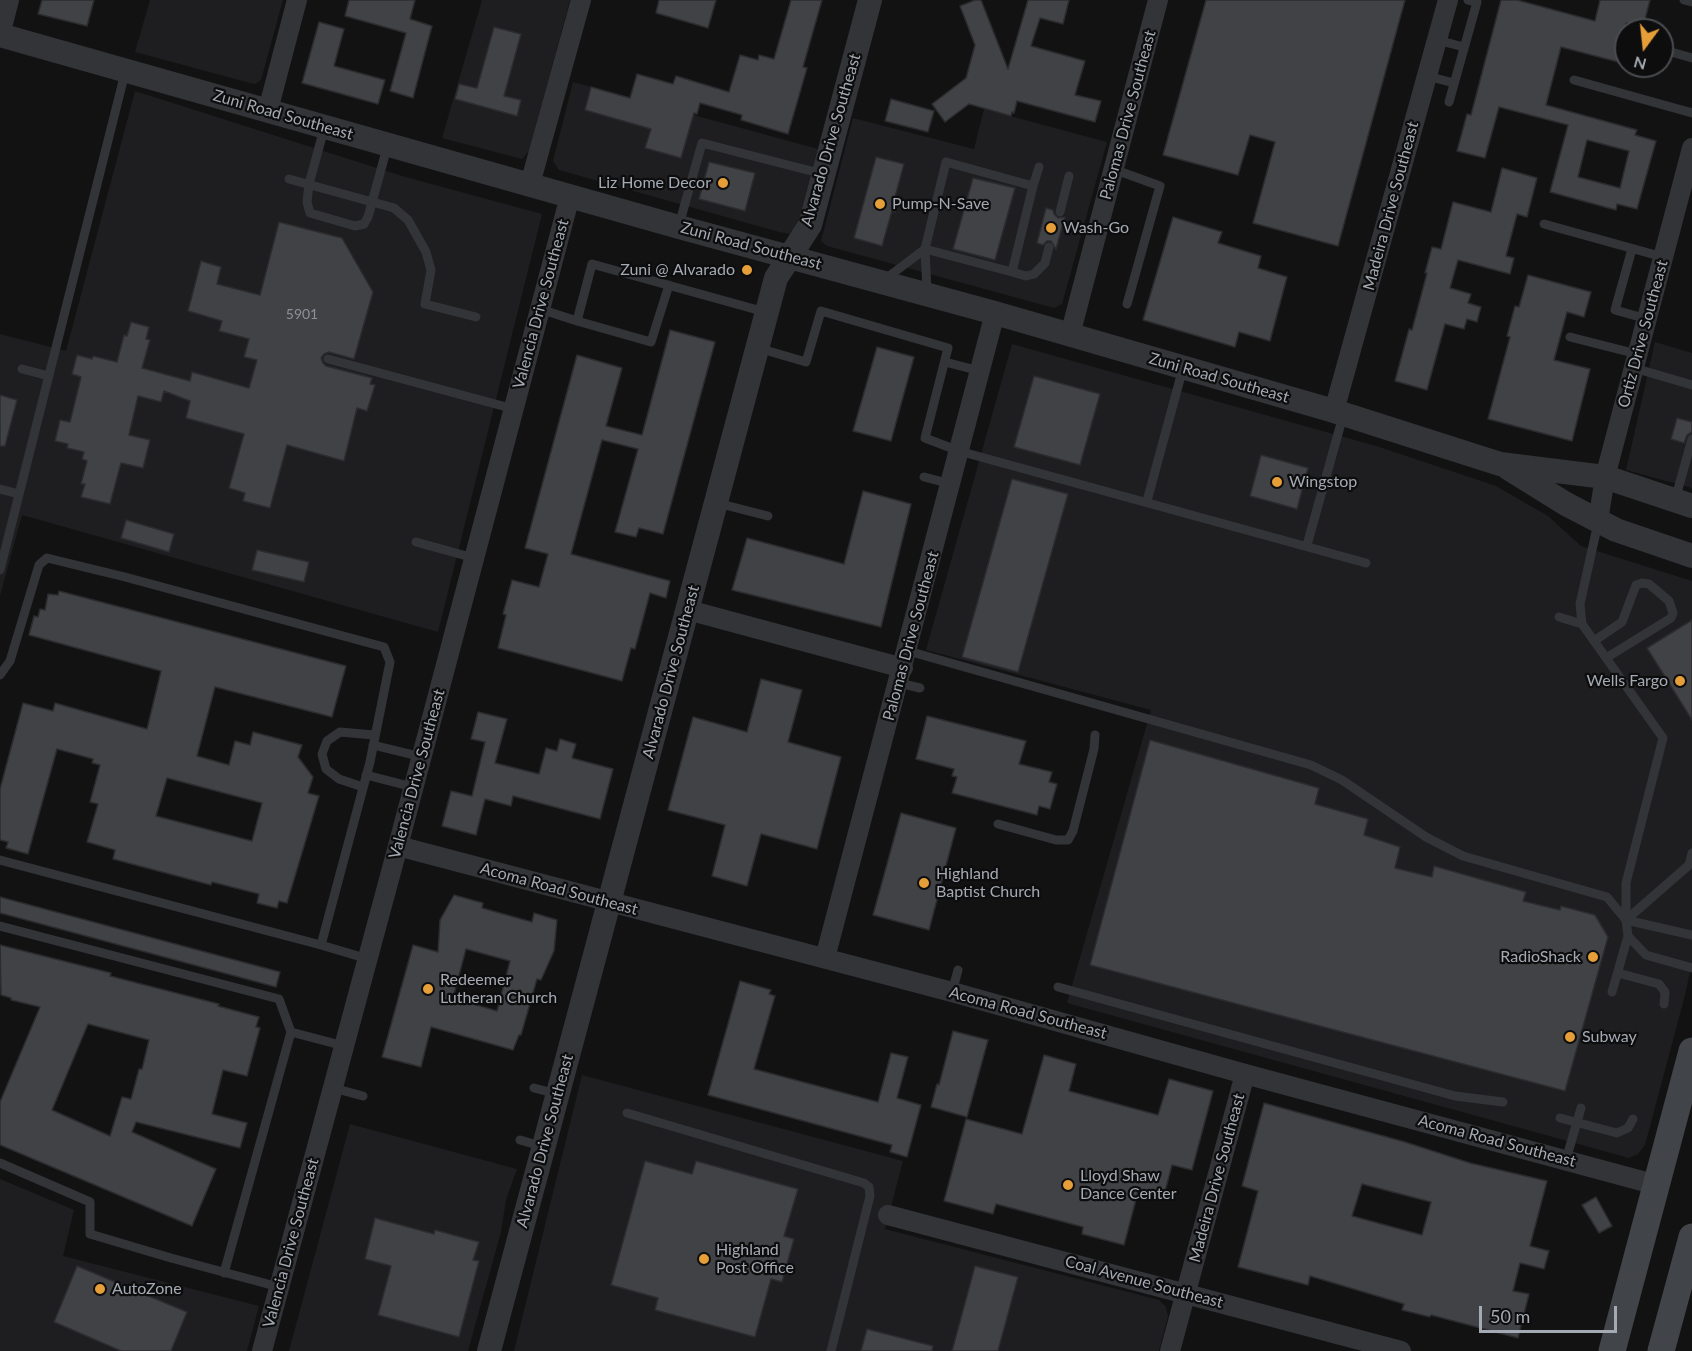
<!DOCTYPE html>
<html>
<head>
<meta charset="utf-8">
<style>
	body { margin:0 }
	#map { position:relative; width:1692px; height:1351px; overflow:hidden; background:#121213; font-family:Lato,sans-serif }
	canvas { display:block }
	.north { position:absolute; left:1614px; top:18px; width:60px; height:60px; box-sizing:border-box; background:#0d0d0e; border:2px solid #494c50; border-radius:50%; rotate:195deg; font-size:16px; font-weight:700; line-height:24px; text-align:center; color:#a4aab3 }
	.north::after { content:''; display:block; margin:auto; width:21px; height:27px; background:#e69f38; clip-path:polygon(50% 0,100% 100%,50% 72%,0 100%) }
	.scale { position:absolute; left:1479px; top:1306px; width:138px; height:27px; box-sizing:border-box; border:3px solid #a4aab3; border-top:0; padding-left:8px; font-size:18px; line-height:21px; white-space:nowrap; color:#a4aab3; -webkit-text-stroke:4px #0d0d0e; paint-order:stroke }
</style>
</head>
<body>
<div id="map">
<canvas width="1692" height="1351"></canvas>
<div class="north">N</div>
<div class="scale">50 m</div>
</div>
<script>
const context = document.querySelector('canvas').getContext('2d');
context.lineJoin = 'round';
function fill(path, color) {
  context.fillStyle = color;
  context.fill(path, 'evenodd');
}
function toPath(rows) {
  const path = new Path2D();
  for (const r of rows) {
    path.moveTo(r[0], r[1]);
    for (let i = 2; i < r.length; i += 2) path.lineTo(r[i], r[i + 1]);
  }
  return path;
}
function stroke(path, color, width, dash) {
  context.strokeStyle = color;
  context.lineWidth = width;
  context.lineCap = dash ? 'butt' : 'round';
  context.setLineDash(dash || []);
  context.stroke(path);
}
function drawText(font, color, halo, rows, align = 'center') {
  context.font = font + ' Lato,sans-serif';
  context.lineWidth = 4.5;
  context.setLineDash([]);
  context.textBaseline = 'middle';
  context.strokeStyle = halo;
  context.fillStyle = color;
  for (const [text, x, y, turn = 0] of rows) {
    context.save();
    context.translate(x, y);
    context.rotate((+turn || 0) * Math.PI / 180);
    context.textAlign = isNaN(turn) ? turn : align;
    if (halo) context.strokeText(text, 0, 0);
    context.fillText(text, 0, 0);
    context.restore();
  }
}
const built = toPath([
	[150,0,283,0,261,80,255,84,250,83,135,52],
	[482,0,570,0,529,151,522,159,442,138],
	[573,82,818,149,796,230,790,234,779,232,559,170,553,161],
	[135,91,402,176,542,214,438,632,22,515,0,596,0,334,66,351],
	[984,109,1107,142,1062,304,1054,308,827,246,821,241,853,118,974,149],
	[1655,342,1692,353,1692,488,1626,470],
	[1012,344,1376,446,1496,486,1548,516,1581,546,1692,581,1692,963,1685,995,1645,1145,1638,1154,1629,1158,1067,1003,1151,710,926,650],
	[582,1075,903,1161,885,1229,1159,1300,1166,1307,1168,1316,1159,1351,514,1351],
	[350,1124,517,1169,506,1200,501,1232,468,1351,289,1351],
	[0,1179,74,1210,63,1256,259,1306,247,1351,0,1351]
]);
const building = toPath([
	[42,0,94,0,87,26,38,14,42,0],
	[349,0,415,0,410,19,432,26,413,98,390,91,406,33,345,16,349,0],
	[659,0,716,0,708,28,656,13,659,0],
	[791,0,822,0,803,67,807,68,788,134,741,120,742,115,700,103,697,114,694,113,681,158,645,148,651,129,585,110,591,87,630,98,637,74,673,84,676,76,729,92,740,55,758,60,759,55,774,59,791,0],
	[975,0,981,0,1008,69,1028,0,1069,0,1063,24,1040,18,1031,46,1085,61,1075,95,1101,101,1095,122,1017,101,1014,113,1012,112,1011,116,969,104,945,122,932,104,966,78,975,45,960,6,975,0],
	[1206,0,1405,0,1338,246,1253,223,1275,142,1250,135,1238,175,1163,155,1206,0],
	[1501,0,1517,0,1595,21,1600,0,1650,0,1643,27,1626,23,1626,64,1561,47,1546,105,1637,130,1635,135,1656,141,1637,209,1617,204,1616,210,1550,192,1568,125,1499,107,1485,158,1457,151,1467,114,1471,115,1501,0],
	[1587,140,1629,151,1620,188,1578,177,1587,140],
	[319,22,344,29,334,66,385,80,378,104,302,83,319,22],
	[494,27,521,34,504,96,521,100,517,116,455,99,459,84,477,88,494,27],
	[891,99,934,111,928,132,885,121,891,99],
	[876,157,904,164,895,197,899,198,895,212,892,211,882,246,854,238,876,157],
	[709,162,755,173,745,211,699,199,709,162],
	[1502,168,1537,178,1527,217,1517,214,1506,256,1514,258,1510,274,1458,260,1450,288,1471,294,1468,303,1481,307,1477,322,1467,319,1464,329,1445,324,1427,390,1395,381,1409,329,1412,330,1427,273,1425,273,1432,247,1441,249,1453,202,1491,212,1502,168],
	[973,178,1015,188,995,260,953,249,973,178],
	[1046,208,1053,210,1054,214,1058,218,1065,217,1056,249,1051,241,1047,241,1043,245,1037,243,1046,208],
	[1173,217,1222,232,1218,243,1261,256,1258,268,1287,277,1270,341,1239,332,1235,347,1143,320,1173,217],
	[279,222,342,238,373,292,354,359,329,352,324,354,321,358,323,363,326,366,372,378,370,384,375,385,367,411,357,408,344,461,287,445,270,508,243,501,245,493,229,488,244,434,186,418,190,401,164,391,161,402,138,396,129,435,150,440,143,468,121,463,110,504,81,497,85,484,81,484,87,461,82,459,84,452,67,448,68,444,55,441,60,420,70,422,81,377,72,374,77,355,92,359,93,356,117,362,124,335,127,336,131,322,149,327,146,339,150,340,142,368,190,381,192,372,249,388,257,360,244,357,249,339,219,331,222,321,188,311,201,261,221,267,217,284,260,295,279,222],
	[1528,275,1591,292,1584,317,1567,312,1554,360,1590,369,1572,441,1488,419,1510,337,1507,336,1515,306,1519,307,1528,275],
	[670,330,715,342,663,534,639,528,636,537,615,532,638,449,602,440,571,554,670,581,666,598,650,593,635,649,631,648,622,681,498,648,506,615,503,614,512,580,539,587,548,554,525,548,577,355,622,368,606,426,642,435,670,330],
	[877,347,914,357,891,441,853,431,877,347],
	[1034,376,1100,394,1080,465,1014,447,1034,376],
	[0,395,17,400,5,446,0,446,0,395],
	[1677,418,1692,422,1692,432,1687,435,1684,443,1671,439,1677,418],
	[1261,455,1308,468,1297,509,1250,496,1261,455],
	[1012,479,1068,494,1018,672,962,657,1012,479],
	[863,491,911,504,881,627,732,590,747,538,844,564,863,491],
	[126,520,174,534,169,552,121,538,126,520],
	[257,550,309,562,304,582,252,570,257,550],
	[59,591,346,666,332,717,215,687,197,756,229,765,235,741,250,745,253,732,302,745,298,757,313,777,308,793,319,796,287,903,279,901,277,908,257,903,259,894,212,882,211,885,113,859,115,850,87,842,98,804,90,802,100,765,92,763,93,759,57,749,28,854,6,848,8,842,0,840,0,789,23,703,53,711,55,703,147,729,161,671,29,635,34,616,38,617,40,609,45,610,48,594,58,595,59,591],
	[167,778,262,803,252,841,156,816,167,778],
	[1692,620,1692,720,1647,648,1692,620],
	[761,679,802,690,788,742,841,757,817,849,761,834,747,886,712,876,725,825,668,810,693,717,747,732,761,679],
	[478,712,507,719,495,763,539,774,546,748,557,751,560,739,576,744,572,758,613,769,600,819,513,796,511,806,485,799,476,835,442,826,451,791,472,796,485,742,471,739,478,712],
	[927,716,1026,741,1019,764,1052,772,1049,782,1057,784,1050,809,1039,806,1037,815,952,793,957,777,952,776,954,769,916,759,927,716],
	[1150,740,1319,788,1315,804,1368,819,1364,835,1400,847,1395,868,1432,877,1434,866,1526,892,1523,901,1560,910,1561,906,1595,915,1608,937,1565,1091,1090,965,1150,740],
	[901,813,956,828,929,930,873,915,901,813],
	[454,895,483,903,482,908,532,922,534,913,557,920,554,951,541,980,537,979,521,1035,519,1035,513,1050,431,1027,421,1067,382,1057,413,945,438,952,440,920,454,895],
	[466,949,510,961,497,1011,453,998,466,949],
	[0,897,280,972,276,987,0,913,0,897],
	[0,945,111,973,110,976,219,1004,218,1006,259,1017,256,1027,260,1028,247,1076,223,1070,212,1114,247,1123,240,1148,136,1122,132,1132,216,1169,192,1226,0,1145,0,1102,40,1007,11,1000,11,998,1,995,0,945],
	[88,1024,149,1040,142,1069,139,1069,131,1099,122,1097,110,1136,52,1110,88,1024],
	[740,981,771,990,769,994,775,996,754,1069,878,1102,891,1053,908,1057,897,1098,921,1105,907,1157,890,1152,892,1145,708,1095,740,981],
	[953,1031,988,1040,967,1117,931,1107,937,1084,939,1085,953,1031],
	[1044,1055,1076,1064,1069,1091,1158,1115,1169,1079,1213,1091,1192,1170,1172,1165,1163,1199,1138,1192,1124,1245,1082,1234,1083,1227,996,1204,993,1214,944,1201,966,1119,1022,1134,1044,1055],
	[1264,1103,1405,1142,1470,1163,1547,1181,1530,1246,1549,1251,1544,1269,1520,1263,1513,1291,1529,1294,1518,1338,1431,1315,1430,1317,1402,1310,1404,1304,1310,1276,1308,1285,1238,1267,1258,1191,1242,1186,1264,1103],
	[1362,1184,1431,1202,1422,1235,1352,1216,1362,1184],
	[645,1161,692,1174,696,1161,798,1189,784,1236,794,1239,782,1282,771,1279,755,1337,655,1310,658,1298,611,1285,645,1161],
	[1596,1197,1612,1226,1599,1233,1582,1205,1596,1197],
	[375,1218,434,1234,435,1230,479,1242,473,1260,479,1261,459,1337,378,1315,391,1266,365,1259,375,1218],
	[77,1266,187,1312,171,1351,121,1351,54,1322,77,1266],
	[975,1266,1018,1277,998,1351,952,1351,975,1266],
	[867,1329,933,1346,932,1351,861,1351,867,1329]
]);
const service = toPath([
	[1684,0,1692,2],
	[1437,40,1464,47],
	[1671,52,1692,58],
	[1427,76,1454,83],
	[1574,80,1692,113],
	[1449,102,1477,2,1468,0],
	[324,129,309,184,307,202,310,213,355,226,364,224,368,217,388,144],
	[946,162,1033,186,1012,272,925,249,946,162],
	[1113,169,1160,186,1127,304],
	[289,179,394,208,408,220,426,252,431,270,425,304,476,317],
	[1033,186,1039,167],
	[1060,212,1069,176],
	[1544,224,1663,257],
	[679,225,702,143,823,174],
	[925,249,927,292],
	[1632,249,1615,310,1647,319],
	[1012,272,1026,276,1034,274,1045,263,1049,247],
	[884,280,925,249],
	[540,309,577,321,592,264,765,312],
	[577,321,651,342,669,285],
	[1570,337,1637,354],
	[758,348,806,362,821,311,948,348,925,438,959,451,1366,563],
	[328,359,514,409],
	[945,362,980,371],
	[1634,368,1692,385],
	[22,369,49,376],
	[924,477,951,484],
	[0,489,19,494],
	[1675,500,1692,439],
	[1147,501,1183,368],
	[717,503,768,516],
	[416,542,474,558],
	[1307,545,1343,416],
	[0,570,125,73],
	[1559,617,1582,624],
	[1594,641,1622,622,1636,585,1642,583,1649,584,1669,601,1673,613,1671,618,1606,658],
	[908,651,1311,765,1342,780,1426,837,1463,856,1607,897,1626,920,1626,883,1663,738,1582,624,1580,604,1598,523],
	[0,675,10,661,39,565,47,558,125,577,384,647,390,662,370,762,321,945,0,860],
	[899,683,920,688],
	[373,745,422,757],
	[366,775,413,787],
	[363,787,339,779,326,769,322,754,327,741,340,732,374,735],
	[998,824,1056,840,1068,840,1073,831,1094,749,1095,735],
	[1626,920,1689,865,1692,853],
	[1626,920,1692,935],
	[0,926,279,999,291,1032,344,1046],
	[1628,936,1646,955,1692,968],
	[321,945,368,959],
	[1618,973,1659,984,1665,992,1664,1004],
	[1058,987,1455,1096,1503,1102],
	[952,992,958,970],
	[1612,992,1628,936,1626,920],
	[333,1088,363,1096],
	[534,1088,557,1094],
	[627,1113,864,1183,869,1187,870,1196,831,1351],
	[1560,1118,1617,1133,1628,1128,1633,1119],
	[520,1140,544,1147],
	[1566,1160,1581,1108],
	[0,1163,90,1202,90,1234,171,1258,279,1287],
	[224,1273,291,1032]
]);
const minor = toPath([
	[0,35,9,0],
	[268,110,297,0],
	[530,184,581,0],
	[1070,335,1158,0],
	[1334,411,1448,0],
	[1598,521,1605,477,1692,148],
	[688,610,903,668],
	[398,846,952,992,1245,1074,1657,1185],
	[825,958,995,313],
	[888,1215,1401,1351],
	[262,1351,398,846,570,196],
	[1170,1351,1245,1074]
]);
const tertiary = toPath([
	[0,35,679,227,995,313,1334,411,1500,464,1605,477,1692,506],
	[1508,468,1566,504,1616,530,1692,556],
	[489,1351,776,278,810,225,870,0]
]);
const secondary = toPath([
	[1612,1351,1692,1051],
	[1661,1351,1692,1237]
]);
const markers = [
	[723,183,6,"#e69f38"],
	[880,204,6,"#e69f38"],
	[1051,228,6,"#e69f38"],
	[747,270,6,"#e69f38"],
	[1277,482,6,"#e69f38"],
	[1680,681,6,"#e69f38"],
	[924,883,6,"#e69f38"],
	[1593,957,6,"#e69f38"],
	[428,989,6,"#e69f38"],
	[1570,1037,6,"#e69f38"],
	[1068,1185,6,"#e69f38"],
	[704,1259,6,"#e69f38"],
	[100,1289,6,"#e69f38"]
];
const numberNames = [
	["5901",302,314]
];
const streetNames = [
	["Zuni Road Southeast",283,115,16],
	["Palomas Drive Southeast",1128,115,-75],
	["Alvarado Drive Southeast",831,140,-74],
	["Madeira Drive Southeast",1391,206,-75],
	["Zuni Road Southeast",751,246,15],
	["Valencia Drive Southeast",541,304,-75],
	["Ortiz Drive Southeast",1643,334,-75],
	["Zuni Road Southeast",1219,378,16],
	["Palomas Drive Southeast",911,636,-75],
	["Alvarado Drive Southeast",671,672,-75],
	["Valencia Drive Southeast",417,774,-75],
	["Acoma Road Southeast",559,889,15],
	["Acoma Road Southeast",1028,1013,15],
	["Alvarado Drive Southeast",545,1141,-75],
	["Acoma Road Southeast",1497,1141,15],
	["Madeira Drive Southeast",1217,1178,-75],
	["Valencia Drive Southeast",291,1243,-75],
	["Coal Avenue Southeast",1144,1282,15]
];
const poiNames = [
	["Liz Home Decor",711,183,"right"],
	["Pump-N-Save",892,204],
	["Wash-Go",1063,228],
	["Zuni @ Alvarado",735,270,"right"],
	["Wingstop",1289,482],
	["Wells Fargo",1668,681,"right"],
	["Highland",936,874],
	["Baptist Church",936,892],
	["RadioShack",1581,957,"right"],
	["Redeemer",440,980],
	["Lutheran Church",440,998],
	["Subway",1582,1037],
	["Lloyd Shaw",1080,1176],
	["Dance Center",1080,1194],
	["Highland",716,1250],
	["Post Office",716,1268],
	["AutoZone",112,1289]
];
fill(built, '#1e1e20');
fill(building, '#414246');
stroke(building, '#2c2c2f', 1.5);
stroke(service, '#333438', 9);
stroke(minor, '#333438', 20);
stroke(tertiary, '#333438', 24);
stroke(secondary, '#414448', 27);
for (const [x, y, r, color] of markers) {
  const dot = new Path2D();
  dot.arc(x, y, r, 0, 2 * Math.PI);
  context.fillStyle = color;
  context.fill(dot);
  stroke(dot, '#0d0d0e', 2);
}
drawText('14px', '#8b9098', null, numberNames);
drawText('16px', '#a4aab3', '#0d0d0e', streetNames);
drawText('16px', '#a4aab3', '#0d0d0e', poiNames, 'left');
</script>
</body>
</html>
